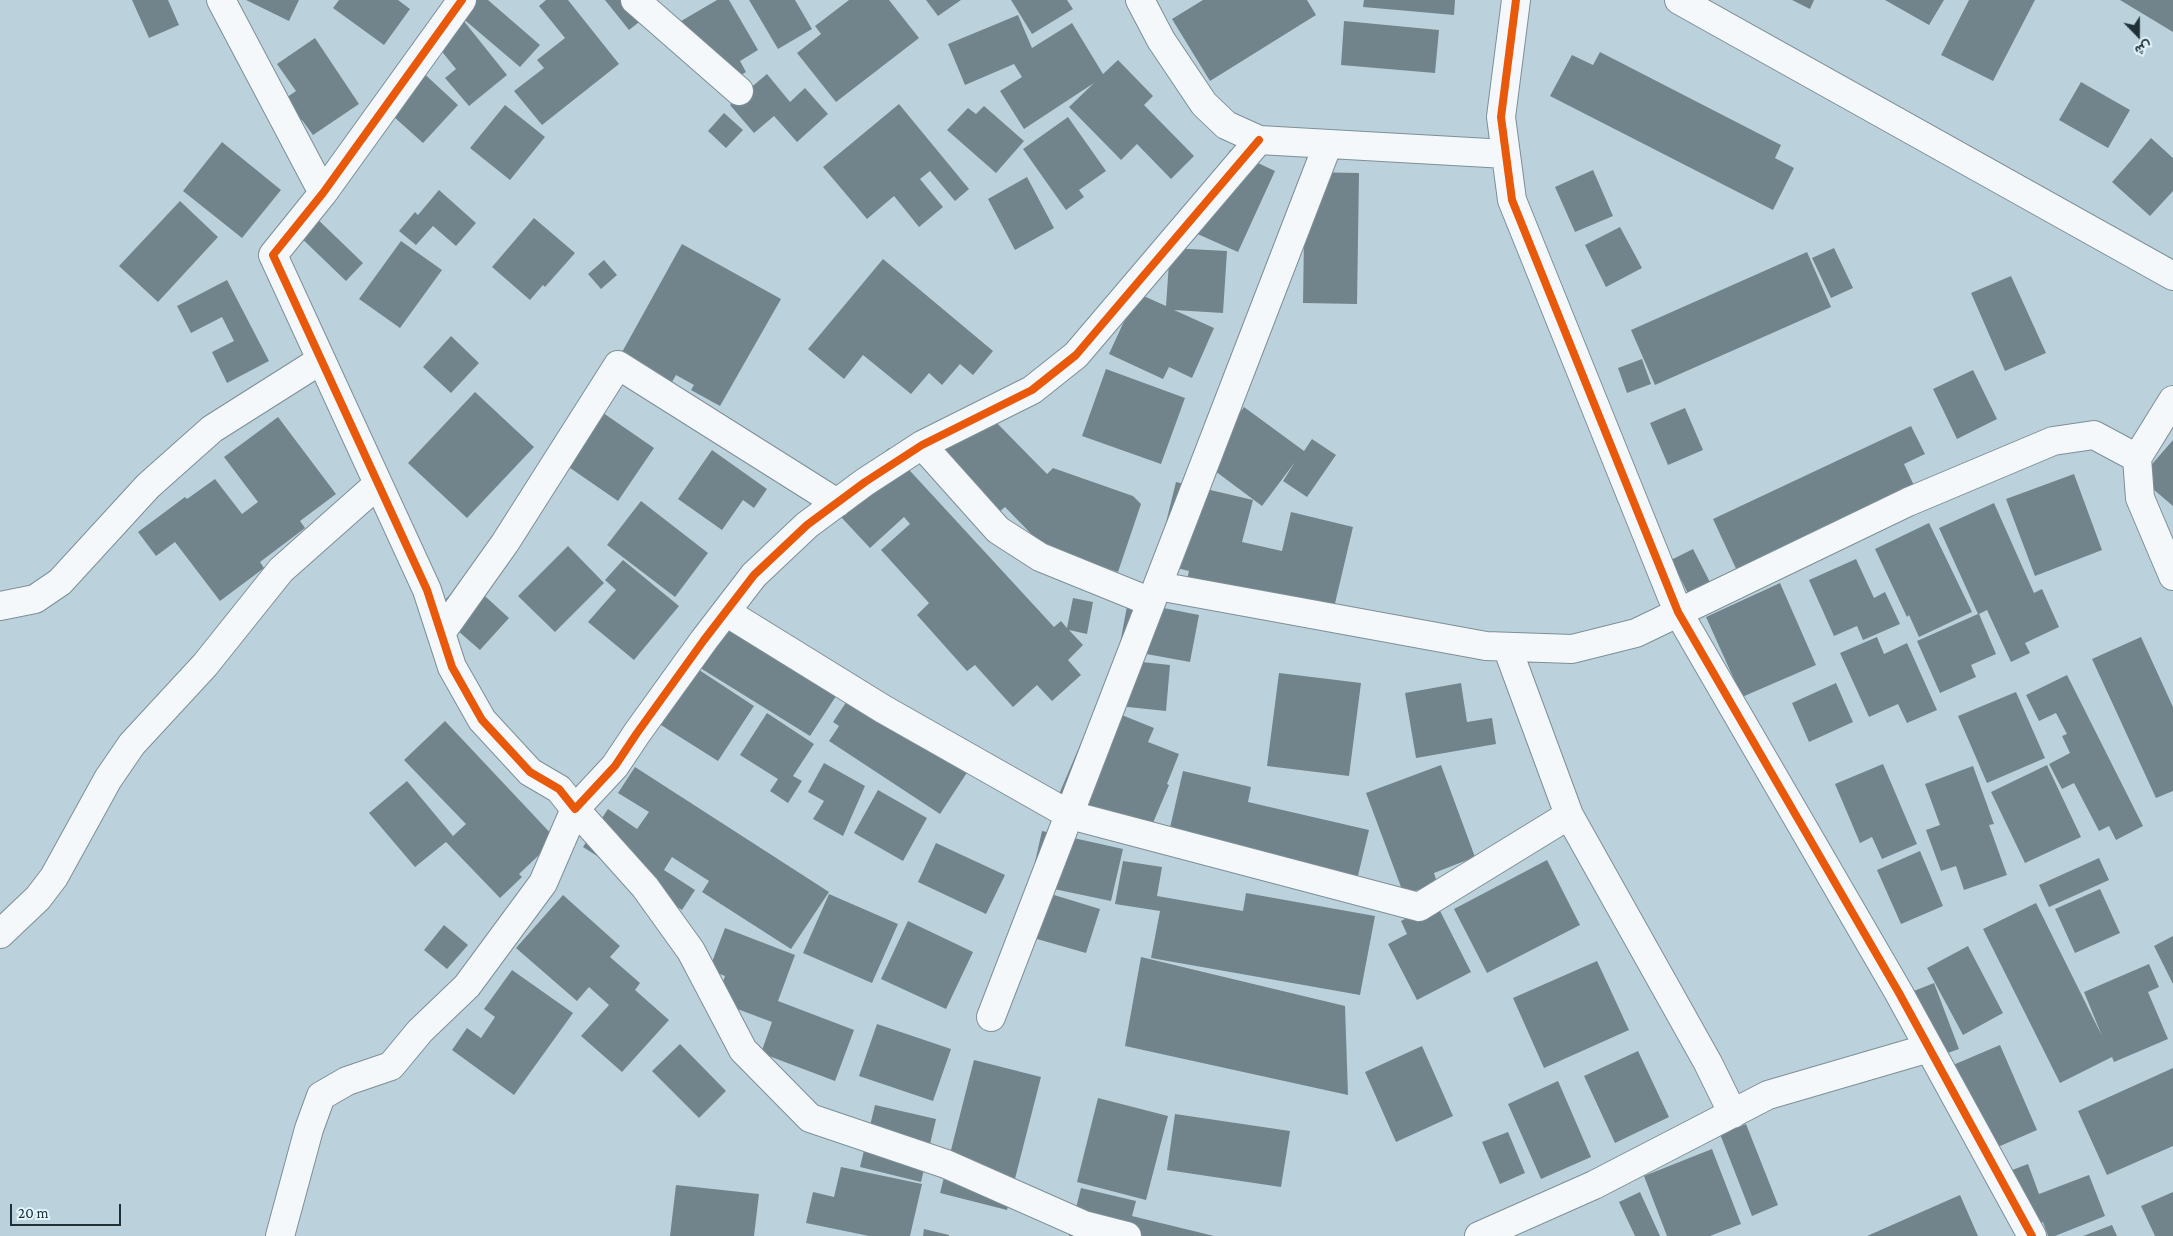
<!DOCTYPE html>
<html>
<head>
<meta charset="utf-8">
<style>
	body { margin:0 }
	#map { position:relative; width:2173px; height:1236px; overflow:hidden; background:#bbd2dc; font-family:"Crimson Pro",Vazirmatn,serif }
	canvas { display:block }
	.north { position:absolute; left:2113px; top:10px; width:50px; height:50px; -webkit-text-stroke:4px #e0f5fe; paint-order:stroke; rotate:158deg; font-size:14px; font-weight:700; line-height:20px; text-align:center; color:#203037 }
	.north::after { content:''; display:block; margin:auto; width:18px; height:22px; background:#203037; clip-path:polygon(50% 0,100% 100%,50% 72%,0 100%) }
	.scale { position:absolute; left:10px; top:1204px; width:111px; height:22px; box-sizing:border-box; border:2px solid #203037; border-top:0; padding-left:6px; font-size:15px; line-height:18px; white-space:nowrap; color:#203037; -webkit-text-stroke:4px #e0f5fe; paint-order:stroke }
</style>
</head>
<body>
<div id="map">
<canvas width="2173" height="1236"></canvas>
<div class="north">ش</div>
<div class="scale">20 m</div>
</div>
<script>
const context = document.querySelector('canvas').getContext('2d');
context.lineJoin = 'round';
function fill(path, color) {
  context.fillStyle = color;
  context.fill(path, 'evenodd');
}
function toPath(rows) {
  const path = new Path2D();
  for (const r of rows) {
    path.moveTo(r[0], r[1]);
    for (let i = 2; i < r.length; i += 2) path.lineTo(r[i], r[i + 1]);
  }
  return path;
}
function stroke(path, color, width, dash) {
  context.strokeStyle = color;
  context.lineWidth = width;
  context.lineCap = dash ? 'butt' : 'round';
  context.setLineDash(dash || []);
  context.stroke(path);
}
const building = toPath([
	[132,0,168,0,179,25,149,38],
	[246,0,299,0,289,21],
	[339,0,398,0,410,9,384,45,333,8],
	[474,0,488,0,540,45,520,67,460,16],
	[546,0,568,0,619,64,542,125,514,91,544,68,537,60,565,38,539,6],
	[605,0,657,0,661,5,629,30],
	[717,0,729,0,758,50,740,61,746,72,716,90,676,24],
	[749,0,795,0,812,29,778,49],
	[849,0,889,0,919,38,836,102,797,53,821,34,815,26],
	[926,0,961,0,938,16],
	[1011,0,1067,0,1073,9,1032,34],
	[1203,0,1307,0,1316,15,1210,81,1172,19],
	[1364,0,1455,0,1454,15,1363,7],
	[1792,0,1814,0,1810,9],
	[1885,0,1944,0,1929,25],
	[1969,0,2035,0,1993,81,1941,55],
	[2120,0,2173,0,2173,32],
	[1018,15,1032,48,1072,23,1103,74,1118,60,1153,96,1144,105,1194,156,1171,179,1137,144,1121,160,1069,107,1094,83,1024,129,1000,91,1022,77,1014,64,965,85,948,44],
	[463,20,507,75,469,106,445,78,456,69,435,43],
	[1344,21,1439,30,1435,73,1341,65],
	[315,38,359,104,313,135,302,120,293,126,277,104,296,91,277,64],
	[1600,52,1781,145,1775,158,1794,168,1773,210,1550,96,1572,55,1593,65],
	[418,68,458,105,423,143,383,107],
	[767,74,790,102,805,88,828,114,797,142,774,116,754,133,730,105],
	[2081,82,2130,110,2108,148,2059,120],
	[899,104,969,189,955,201,930,171,920,179,943,207,919,227,894,196,867,219,823,167],
	[505,105,545,137,510,180,470,148],
	[984,106,1024,141,996,173,947,130,968,108,976,114],
	[724,113,743,130,726,148,708,131],
	[1068,117,1106,171,1079,190,1084,197,1066,210,1023,149],
	[2151,138,2173,158,2173,191,2150,216,2112,182],
	[222,142,281,190,242,238,183,191],
	[1230,150,1275,171,1238,252,1193,232],
	[1593,170,1613,216,1575,232,1555,187],
	[1305,172,1359,173,1357,304,1303,303],
	[1027,177,1054,228,1015,250,988,199],
	[439,190,476,223,456,246,433,226,416,245,399,231,415,212,418,215],
	[180,201,218,237,158,302,119,266],
	[309,211,363,263,346,281,292,229],
	[534,218,575,253,545,287,543,285,530,300,492,267],
	[1620,227,1642,268,1606,287,1585,245],
	[401,241,442,270,400,328,359,299],
	[682,244,781,299,720,406,691,390,694,385,676,375,672,382,621,354],
	[1170,248,1227,251,1223,313,1174,310,1214,328,1192,378,1169,367,1163,379,1109,354,1137,293,1166,306],
	[1834,248,1853,288,1831,298,1812,258],
	[1807,252,1831,307,1655,385,1631,330],
	[883,259,993,351,973,375,960,364,942,385,929,373,911,394,863,355,844,379,808,349],
	[604,260,617,275,601,289,588,274],
	[2011,276,2046,353,2005,371,1971,293],
	[227,280,269,361,227,383,212,352,234,341,222,317,191,333,177,306],
	[451,336,479,363,451,393,423,367],
	[1642,359,1651,384,1627,393,1618,368],
	[1106,369,1185,398,1161,464,1082,436],
	[1973,370,1997,419,1957,439,1933,389],
	[475,392,534,447,467,518,408,463],
	[1244,407,1304,451,1312,439,1336,455,1307,497,1283,481,1295,462,1262,506,1203,462],
	[596,408,654,448,618,501,560,461],
	[1685,408,1703,450,1668,465,1650,423],
	[990,416,1047,474,1053,468,1133,496,1141,504,1118,572,1044,547,1005,507,990,520,926,455],
	[278,417,336,494,300,521,305,528,260,562,264,568,220,601,175,542,156,556,138,532,185,497,187,499,215,479,242,514,258,502,224,457],
	[1911,426,1925,454,1904,464,1917,492,1739,575,1713,519],
	[2173,440,2173,506,2140,478],
	[889,448,1054,627,1061,621,1067,628,1073,598,1093,602,1087,634,1069,630,1083,645,1068,660,1081,675,1052,701,1037,685,1013,707,975,665,967,671,917,615,929,603,881,550,910,524,904,517,870,548,827,502],
	[712,450,767,489,754,508,743,500,722,530,678,499],
	[2074,474,2102,550,2035,576,2006,499],
	[1176,482,1253,500,1242,542,1282,551,1291,512,1353,527,1333,612,1184,593,1189,571,1156,563],
	[641,501,708,553,675,597,607,545],
	[1994,503,2034,593,2042,589,2059,627,2025,643,2030,653,2011,662,1987,610,1979,614,1996,654,1971,665,1976,677,1940,693,1917,641,1978,614,1939,528],
	[1929,523,1972,612,1919,637,1909,615,1907,617,1875,549],
	[568,546,604,583,555,632,518,596],
	[1693,549,1716,594,1694,605,1671,560],
	[1856,559,1874,598,1885,592,1900,624,1863,640,1857,626,1834,636,1809,580],
	[623,560,679,606,634,660,588,622,616,590,605,580],
	[465,578,509,618,480,650,435,611],
	[1780,583,1816,665,1742,697,1706,617],
	[1128,601,1199,615,1190,662,1119,649],
	[718,615,840,690,810,736,689,661],
	[1877,637,1884,654,1907,643,1937,710,1907,723,1898,704,1869,717,1840,653],
	[2141,637,2173,707,2173,791,2156,798,2092,659],
	[1114,659,1170,665,1166,711,1109,705],
	[690,664,754,706,718,761,653,720],
	[1279,673,1361,683,1349,776,1267,766],
	[2067,675,2143,826,2116,840,2109,826,2099,831,2074,783,2062,789,2049,764,2070,753,2062,736,2067,734,2056,713,2039,721,2026,695],
	[1461,683,1467,722,1492,718,1496,744,1416,758,1405,693],
	[1836,683,1853,722,1809,742,1792,703],
	[2016,692,2045,758,1987,783,1958,716],
	[849,698,968,771,940,814,829,741,839,726,833,722],
	[1097,705,1154,728,1148,742,1179,754,1167,784,1169,785,1147,837,1057,799],
	[767,713,814,744,793,776,802,781,788,803,770,791,778,779,740,755],
	[445,721,556,839,519,874,522,877,500,898,446,842,415,867,369,813,407,781,453,836,466,824,404,760],
	[824,763,865,786,843,836,813,819,824,801,808,792],
	[1883,764,1917,844,1882,859,1872,837,1860,843,1835,784],
	[1441,765,1475,857,1434,873,1437,883,1404,895,1366,793],
	[2047,765,2081,837,2025,863,1991,792],
	[1973,766,1994,824,1989,825,2007,875,1964,890,1956,866,1941,871,1926,830,1940,825,1925,784],
	[635,767,829,892,791,949,702,892,709,881,672,857,664,870,695,890,682,910,583,847,608,809,637,829,649,812,618,793],
	[1183,771,1251,787,1248,802,1369,830,1355,888,1166,845],
	[878,790,927,818,903,861,854,833],
	[1042,831,1123,849,1111,901,1030,884],
	[936,843,1005,875,986,914,918,882],
	[1920,851,1943,906,1901,924,1877,870],
	[2099,858,2109,880,2049,907,2039,885],
	[1547,860,1580,925,1487,973,1454,909],
	[1123,861,1162,867,1157,896,1243,911,1246,893,1375,916,1360,995,1151,958,1160,911,1115,904],
	[1031,888,1100,909,1086,953,1016,933],
	[2100,889,2120,933,2075,953,2055,909],
	[829,894,898,924,872,983,803,953],
	[563,895,620,946,610,957,640,983,635,990,669,1020,622,1072,581,1036,609,1005,589,987,577,1001,516,948],
	[1436,903,1471,972,1417,1000,1388,944,1407,934,1401,921],
	[2036,903,2102,1036,2084,992,2149,964,2159,987,2148,992,2168,1039,2114,1062,2112,1057,2060,1083,1983,929],
	[908,921,973,952,946,1009,881,979],
	[444,925,468,945,447,969,424,950],
	[725,928,795,955,778,1001,854,1030,835,1081,761,1053,772,1022,716,1001,725,976,709,970],
	[2173,936,2173,984,2154,946],
	[1968,946,2003,1013,1963,1035,1927,968],
	[1141,957,1345,1006,1348,1095,1125,1046],
	[1597,961,1629,1030,1544,1068,1513,998],
	[512,970,573,1013,514,1095,452,1050,467,1028,481,1038,495,1017,484,1009],
	[1934,983,1959,1049,1939,1056,1914,991],
	[877,1024,951,1049,933,1101,859,1076],
	[680,1044,726,1091,699,1118,652,1071],
	[2000,1045,2037,1130,1984,1153,1946,1068],
	[1422,1046,1453,1116,1396,1142,1365,1072],
	[1638,1051,1669,1117,1615,1143,1584,1076],
	[974,1060,1041,1077,1007,1210,940,1193],
	[2173,1068,2173,1146,2107,1175,2078,1111],
	[1558,1081,1591,1157,1541,1179,1508,1104],
	[1098,1098,1168,1116,1146,1200,1077,1182],
	[875,1105,936,1119,921,1182,860,1167],
	[1175,1114,1290,1131,1281,1187,1167,1170],
	[1746,1124,1778,1205,1752,1216,1720,1134],
	[1508,1132,1525,1173,1500,1184,1482,1142],
	[1712,1149,1741,1224,1710,1236,1667,1236,1644,1176],
	[2028,1164,2039,1194,2089,1175,2105,1216,2055,1236,2048,1236,2043,1222,2021,1231,1999,1175],
	[841,1167,922,1184,910,1236,869,1236,806,1223,813,1192,834,1197],
	[676,1185,759,1194,754,1236,670,1236],
	[1081,1188,1136,1201,1132,1216,1214,1236,1069,1236],
	[1640,1192,1660,1236,1635,1236,1619,1202],
	[2173,1192,2173,1236,2155,1236,2141,1206],
	[1960,1195,1978,1236,1867,1236],
	[2112,1225,2117,1236,2083,1236],
	[924,1229,949,1235,949,1236,923,1236]
]);
const minor = toPath([
	[221,0,323,193],
	[462,0,323,193,273,255,427,590,452,667,482,720,530,772,559,789,575,809,615,766,637,733,704,640,754,575,807,525,865,482,922,445,1032,390,1076,355,1259,140],
	[635,0,739,91],
	[1140,0,1161,40,1204,104,1226,125,1259,140,1506,154],
	[1516,0,1501,117,1512,200,1678,612,1899,993,2032,1236],
	[1679,0,2173,276],
	[2173,400,2137,458,2140,498,2173,576],
	[922,445,998,530,1040,557,1151,602],
	[1158,586,1486,646,1572,649,1636,633,1908,502,2053,441,2094,435,2137,458],
	[0,606,35,599,60,582,148,486,212,429,321,360],
	[726,612,883,709,1070,815,1419,907,1569,815],
	[441,633,505,543,618,365,837,503],
	[1507,647,1569,815,1708,1063,1733,1114],
	[0,934,38,898,54,877,108,779,132,744,205,665,281,570,378,484],
	[991,1017,1328,144],
	[280,1236,309,1129,321,1096,347,1081,391,1066,420,1031,467,986,543,883,575,809,645,887,691,951,743,1050,810,1118,946,1164,1084,1225,1127,1236],
	[1479,1236,1594,1185,1768,1095,1929,1048]
]);
const cycleway = toPath([
	[462,0,323,193,273,255,427,590,452,667,482,720,530,772,559,789,575,809,615,766,637,733,704,640,754,575,807,525,865,482,922,445,1032,390,1076,355,1259,140],
	[1516,0,1501,117,1512,200,1678,612,1899,993,2032,1236]
]);
fill(building, '#72848b');
stroke(minor, '#7d8f97', 30);
stroke(minor, '#f5f8fa', 28);
stroke(cycleway, '#e8590c', 8);
</script>
</body>
</html>
